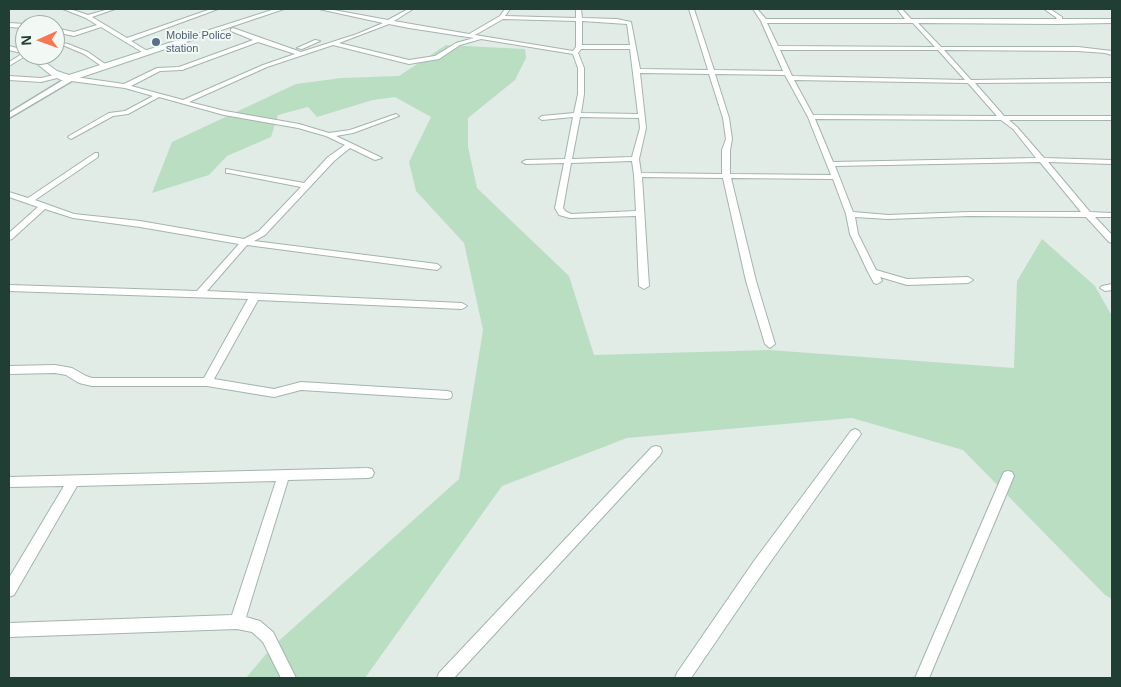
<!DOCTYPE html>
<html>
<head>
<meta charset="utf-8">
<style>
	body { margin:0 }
	#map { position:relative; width:1121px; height:687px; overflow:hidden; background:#e1ece7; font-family:Helvetica,sans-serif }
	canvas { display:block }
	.frame { position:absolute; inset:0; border:10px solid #213e35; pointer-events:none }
	.north { position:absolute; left:15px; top:15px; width:50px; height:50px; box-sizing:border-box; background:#f2f9f5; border:1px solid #9eaea8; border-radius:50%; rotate:268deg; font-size:14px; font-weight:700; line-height:20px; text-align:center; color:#213e35 }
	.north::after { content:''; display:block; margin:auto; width:18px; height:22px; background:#f77755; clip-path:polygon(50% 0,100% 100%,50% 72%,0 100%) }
</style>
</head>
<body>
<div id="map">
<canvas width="1121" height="687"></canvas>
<div class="frame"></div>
<div class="north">N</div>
</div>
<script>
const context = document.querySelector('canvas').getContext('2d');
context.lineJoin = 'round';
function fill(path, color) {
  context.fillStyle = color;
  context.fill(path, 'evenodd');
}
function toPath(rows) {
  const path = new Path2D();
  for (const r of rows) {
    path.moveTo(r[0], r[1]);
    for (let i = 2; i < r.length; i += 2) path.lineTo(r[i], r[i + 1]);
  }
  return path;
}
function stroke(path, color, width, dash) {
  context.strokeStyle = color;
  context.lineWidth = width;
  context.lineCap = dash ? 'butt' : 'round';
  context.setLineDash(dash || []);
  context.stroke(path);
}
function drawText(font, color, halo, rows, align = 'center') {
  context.font = font + ' Helvetica,sans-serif';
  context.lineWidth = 4;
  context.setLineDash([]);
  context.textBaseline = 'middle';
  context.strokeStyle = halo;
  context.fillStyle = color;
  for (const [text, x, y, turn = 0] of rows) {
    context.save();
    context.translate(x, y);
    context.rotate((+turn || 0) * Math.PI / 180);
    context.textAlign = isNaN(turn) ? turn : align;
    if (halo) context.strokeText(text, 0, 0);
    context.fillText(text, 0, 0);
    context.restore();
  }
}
const green = toPath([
	[446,45,525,49,526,58,515,80,468,118,468,147,477,188,569,276,594,355,769,350,1014,368,1017,281,1042,239,1095,286,1112,316,1112,599,1105,595,963,450,852,418,627,438,502,486,365,678,246,678,272,647,459,479,483,330,464,243,416,191,409,162,431,117,395,97,373,100,317,117,308,107,278,115,271,137,227,156,209,175,152,193,172,142,296,84,341,78,399,76]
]);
const minor = toPath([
	[63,9,70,9,88,15,109,9,115,9,92,17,127,38,211,9,218,9,131,41,149,52,149,54,147,55,101,27,74,36,55,32,55,28,74,32,97,25,86,18,63,9],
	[319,9,328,9,388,20,408,9,413,9,394,21,469,34,500,16,505,9,510,9,505,16,576,18,576,9,581,9,582,18,617,19,631,22,640,69,708,70,689,9,694,9,714,70,783,71,761,21,753,9,757,9,766,19,905,19,897,9,902,9,911,19,1056,19,1057,18,1044,9,1050,9,1062,17,1062,19,1112,19,1112,23,1056,24,918,23,941,47,1078,47,1112,51,1112,55,1105,53,1078,51,944,50,971,80,1112,78,1112,82,975,83,1004,116,1112,116,1112,120,1009,120,1017,127,1044,158,1112,160,1112,164,1048,162,1090,212,1112,213,1112,217,1095,217,1112,235,1112,243,1109,242,1086,217,969,216,888,219,855,217,858,234,876,270,907,279,968,277,973,280,968,283,907,285,880,277,882,281,877,284,874,283,868,272,850,234,846,214,833,179,731,178,756,281,775,344,770,348,765,344,746,281,723,178,642,177,649,286,644,289,639,286,636,216,570,218,559,215,555,208,564,163,526,164,522,162,526,160,565,159,573,117,542,120,539,118,542,116,574,113,578,94,578,68,573,54,481,39,460,45,439,59,409,64,333,45,267,67,189,102,225,111,299,124,329,133,350,130,396,114,399,116,353,133,336,136,382,158,375,160,350,148,334,161,265,235,254,241,437,264,441,267,437,270,247,245,207,291,462,303,467,306,462,309,258,300,214,379,274,389,301,382,447,391,451,392,452,395,451,398,447,399,301,390,274,397,207,386,92,386,79,383,66,375,55,373,9,374,9,366,55,365,72,368,86,376,92,378,204,378,248,299,9,291,9,285,197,291,239,244,140,227,73,218,45,209,12,239,9,240,9,233,38,207,9,197,9,192,28,198,95,153,98,153,98,157,35,200,74,214,140,221,244,239,259,231,301,187,229,173,226,173,226,169,304,183,328,157,345,145,326,136,298,128,224,115,159,97,128,114,113,116,71,139,68,137,69,136,109,113,125,111,153,96,125,88,71,81,68,79,72,75,75,77,124,84,157,68,179,67,253,40,231,31,231,29,233,28,301,52,357,34,383,23,319,9],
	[503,19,576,21,576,47,573,51,475,35,503,19],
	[582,21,627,24,630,45,582,45,582,21],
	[767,23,913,23,935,47,778,46,767,23],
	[389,24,409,28,474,38,456,43,435,56,409,60,339,43,389,24],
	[258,42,295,54,263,65,183,100,131,86,160,71,182,70,258,42],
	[581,49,630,49,638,114,581,113,584,94,584,68,578,53,581,49],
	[780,50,938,50,965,80,792,76,780,50],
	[640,73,709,74,723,118,726,139,722,150,722,174,641,173,639,159,646,128,640,73],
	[715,74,785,75,808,117,831,175,730,174,730,150,732,139,729,118,715,74],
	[794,80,968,83,997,116,813,115,794,80],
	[580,117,639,118,640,128,632,157,572,159,580,117],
	[815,119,1001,120,1013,129,1036,158,833,162,815,119],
	[632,161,634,175,636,211,571,214,565,211,563,208,571,163,632,161],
	[1040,162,1081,212,969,212,888,215,853,212,835,166,1040,162],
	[9,23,25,24,27,25,25,25,25,28,9,27,9,23],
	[315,40,320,41,302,49,297,48,315,40],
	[55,41,68,44,88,52,108,66,103,67,84,54,65,46,55,45,55,41],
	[25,52,25,55,27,55,9,66,9,62,25,52],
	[59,74,62,76,61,77,41,82,9,80,9,76,41,78,59,74],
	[1112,284,1112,290,1105,291,1100,288,1102,286,1112,284],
	[855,429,859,431,861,434,859,437,764,571,691,678,675,678,677,673,754,561,851,431,855,429],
	[656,446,660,447,662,451,660,455,454,678,437,678,439,673,652,447,656,446],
	[368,468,372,469,374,473,372,477,368,478,288,480,246,617,260,621,273,632,296,678,281,678,263,642,252,632,237,629,9,637,9,623,232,615,276,481,77,486,14,595,9,597,9,578,64,486,9,487,9,477,368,468],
	[1008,471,1012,472,1014,476,929,678,915,678,1002,476,1004,472,1008,471]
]);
const tertiary = toPath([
	[68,77,75,79,9,118,9,113,68,77]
]);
const secondary = toPath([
	[275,9,284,9,70,81,61,80,51,75,26,55,35,55,57,71,69,75,275,9],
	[9,46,25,50,25,54,9,50,9,46]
]);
const markers = [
	[156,42,5,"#5c6f8a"]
];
const farServicenames = [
	["Mobile Police",166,36],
	["station",166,49]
];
fill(green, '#badec2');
stroke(minor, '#a4b4ae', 2);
stroke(tertiary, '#a4b4ae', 3);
stroke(secondary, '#9fb9af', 2);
fill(minor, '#fff');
fill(tertiary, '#fff');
fill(secondary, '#fff');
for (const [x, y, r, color] of markers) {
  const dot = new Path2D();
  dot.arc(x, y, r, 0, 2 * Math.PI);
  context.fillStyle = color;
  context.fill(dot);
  stroke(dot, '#f2f9f5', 2);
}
drawText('11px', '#4e5e75', '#f2f9f5', farServicenames, 'left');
</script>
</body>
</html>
